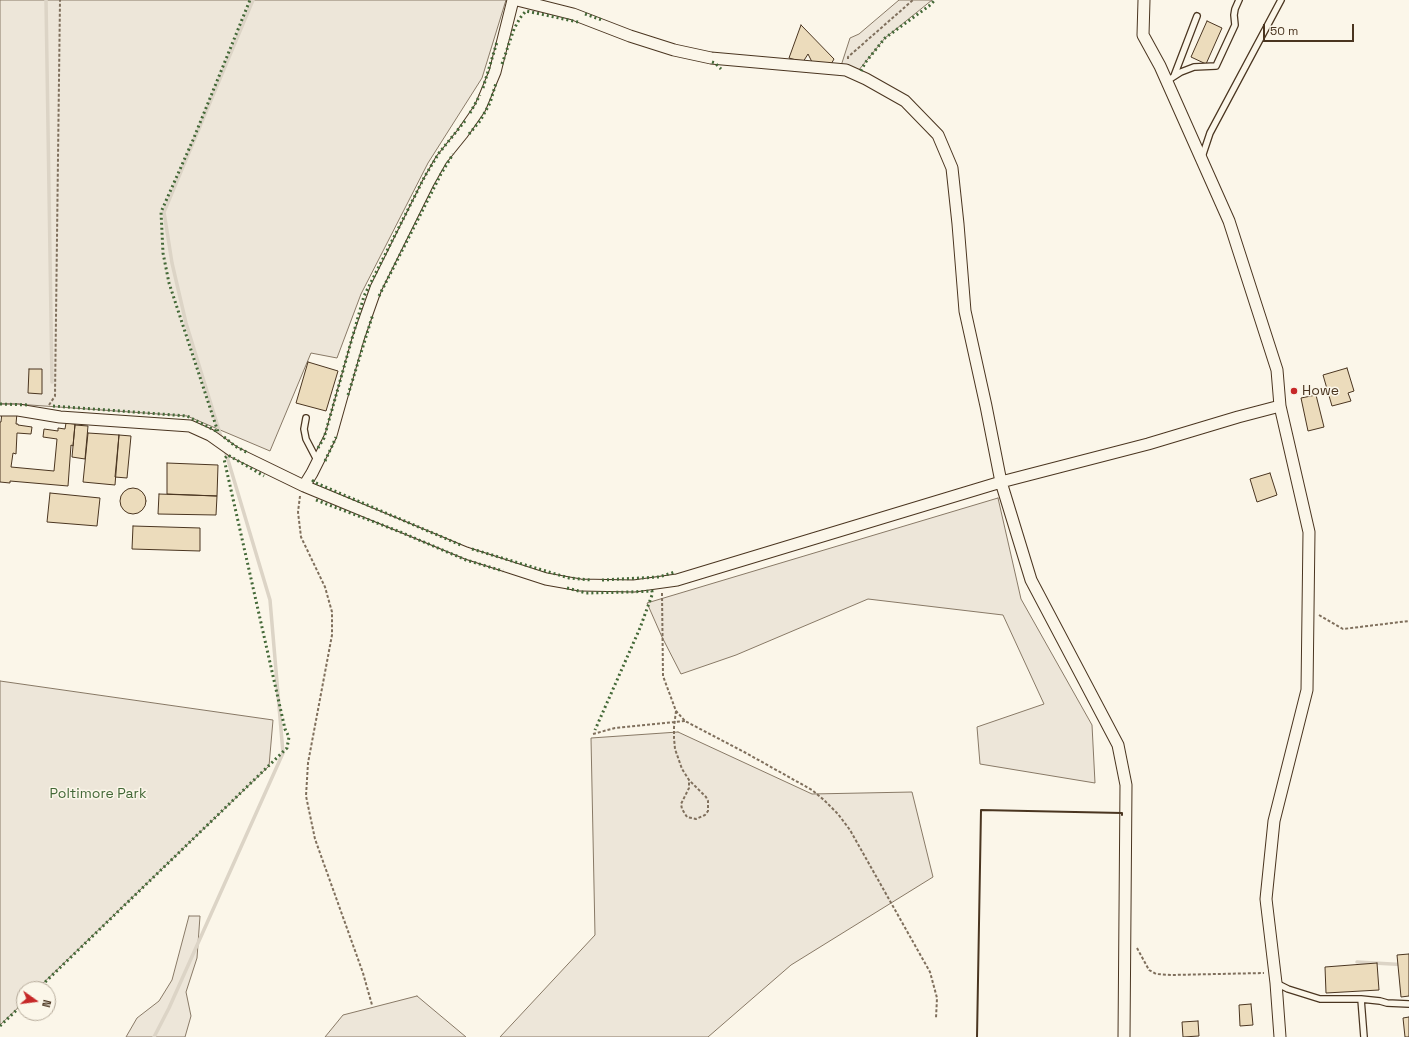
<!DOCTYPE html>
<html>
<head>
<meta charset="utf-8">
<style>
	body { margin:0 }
	#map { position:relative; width:1409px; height:1037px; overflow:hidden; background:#fbf6e9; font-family:"Space Grotesk",sans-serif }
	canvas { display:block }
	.north { position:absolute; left:16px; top:981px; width:40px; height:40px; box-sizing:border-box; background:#fbf6e9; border:1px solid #b4a999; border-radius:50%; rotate:104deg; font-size:11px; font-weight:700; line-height:16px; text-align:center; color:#4a3520 }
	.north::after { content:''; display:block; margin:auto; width:14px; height:18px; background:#c62828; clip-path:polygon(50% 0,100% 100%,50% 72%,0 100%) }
	.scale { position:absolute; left:1263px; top:24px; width:91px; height:18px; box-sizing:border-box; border:2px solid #4a3520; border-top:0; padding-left:5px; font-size:12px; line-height:14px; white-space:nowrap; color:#4a3520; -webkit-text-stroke:3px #fbf6e9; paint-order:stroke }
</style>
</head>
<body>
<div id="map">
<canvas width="1409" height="1037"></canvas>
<div class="north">N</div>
<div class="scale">50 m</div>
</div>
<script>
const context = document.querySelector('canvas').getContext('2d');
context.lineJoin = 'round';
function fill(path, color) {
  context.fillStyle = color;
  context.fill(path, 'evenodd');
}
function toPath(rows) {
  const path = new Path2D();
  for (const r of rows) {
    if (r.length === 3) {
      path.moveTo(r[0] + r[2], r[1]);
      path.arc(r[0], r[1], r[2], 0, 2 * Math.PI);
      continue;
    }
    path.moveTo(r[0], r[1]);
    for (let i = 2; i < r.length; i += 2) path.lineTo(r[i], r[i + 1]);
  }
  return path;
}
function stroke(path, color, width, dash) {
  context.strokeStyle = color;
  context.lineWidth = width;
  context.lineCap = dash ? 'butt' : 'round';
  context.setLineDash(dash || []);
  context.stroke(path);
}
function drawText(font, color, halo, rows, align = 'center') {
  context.font = font + ' "Space Grotesk",sans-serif';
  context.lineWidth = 3;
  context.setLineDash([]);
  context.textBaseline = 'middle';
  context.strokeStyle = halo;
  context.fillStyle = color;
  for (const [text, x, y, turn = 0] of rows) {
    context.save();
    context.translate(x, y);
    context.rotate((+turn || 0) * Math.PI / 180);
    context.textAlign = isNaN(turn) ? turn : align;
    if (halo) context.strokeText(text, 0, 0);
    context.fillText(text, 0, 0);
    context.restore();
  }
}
const green = toPath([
	[0,0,506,0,482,78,428,163,361,294,337,358,311,353,270,451,187,416,30,405,0,404,0,0],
	[899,0,932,0,885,38,858,71,840,69,850,38,859,34,899,0],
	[998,498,1021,599,1092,725,1095,783,980,764,977,727,1044,704,1003,615,868,599,736,655,681,674,662,637,647,603,998,498],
	[0,681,273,720,269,766,37,989,24,989,24,1002,0,1025,0,681],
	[678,732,812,794,912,792,933,877,791,965,708,1037,500,1037,595,935,591,738,678,732],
	[189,916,200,916,197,958,186,992,191,1016,185,1037,126,1037,137,1018,159,1001,172,980,189,916],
	[417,996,466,1037,325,1037,343,1015,417,996]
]);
const stream = toPath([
	[46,0,52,382],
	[222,440,186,323,172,263,164,212,253,0],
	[1357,962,1409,965],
	[154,1037,169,1008,283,753,270,600,225,450]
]);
const building = toPath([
	[1207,21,1222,28,1206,64,1191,57,1207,21],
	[801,25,834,59,830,66,813,64,808,54,803,62,789,58,801,25],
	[308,362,338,371,326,411,296,403,308,362],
	[1347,368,1354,391,1348,393,1351,401,1332,406,1323,375,1347,368],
	[29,369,42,369,42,394,28,393,29,369],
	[1316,395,1324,427,1308,431,1301,398,1316,395],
	[2,412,17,413,16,424,18,424,18,425,32,427,31,434,17,433,16,454,13,453,11,467,54,471,57,439,43,437,44,429,58,431,58,428,65,429,66,423,75,424,73,446,71,445,68,486,10,481,10,483,0,482,0,422,1,422,2,412],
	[75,425,88,426,85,459,72,457,75,425],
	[88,433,119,435,115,485,83,482,88,433],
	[119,435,131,436,127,478,115,477,119,435],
	[167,463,218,465,217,496,167,494,167,463],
	[1270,473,1277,495,1257,502,1250,479,1270,473],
	[133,501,13],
	[50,493,100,498,97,526,47,522,50,493],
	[159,494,217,496,216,515,158,514,159,494],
	[133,526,200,528,200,551,132,549,133,526],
	[1409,954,1409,996,1401,997,1397,955,1409,954],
	[1377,963,1379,990,1326,993,1325,967,1377,963],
	[1251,1004,1253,1025,1240,1026,1239,1005,1251,1004],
	[1409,1017,1409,1037,1405,1037,1403,1018,1409,1017],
	[1198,1021,1199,1036,1183,1037,1182,1022,1198,1021]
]);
const path = toPath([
	[848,59,848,57,913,0],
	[49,405,55,396,60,0],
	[300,496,298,512,301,537,325,587,332,612,332,635,308,763,306,796,315,839,363,973,372,1005],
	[662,593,663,676,676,711,685,721,746,753,812,790,824,800,838,814,850,830,930,972,937,998,936,1018],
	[1319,615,1343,629,1409,621],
	[676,711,674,727,674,738,675,749,682,769,689,780,706,797,708,801,708,811,705,815,696,819,687,817,682,809,681,804,689,788,689,780],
	[593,734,615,728,685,721],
	[1137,948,1149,970,1156,974,1171,975,1264,973]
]);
const service = toPath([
	[1174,76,1197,16],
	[1167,81,1181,72,1194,67,1216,66,1235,25,1234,15,1235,9,1239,0],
	[1202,157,1210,133,1281,0],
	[306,418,304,429,306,439,318,462],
	[1276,983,1288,989,1320,999,1361,999,1380,1001,1387,1003,1409,1004],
	[1361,999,1364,1037]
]);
const minor = toPath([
	[517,0,573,14,630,36,674,50,711,58,846,70,866,79,905,101,938,135,952,168,958,224,965,311,986,406,1001,482,1031,580,1118,745,1126,785,1124,1037],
	[1144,0,1143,35,1160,66,1229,221,1277,370,1280,406,1309,532,1307,690,1274,821,1266,899,1276,983,1280,1037],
	[0,410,18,410,60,417,190,426,210,435,234,452,304,486,466,553,546,579,580,585,634,586,677,580,1001,482,1148,444,1238,417,1280,406],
	[304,486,312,473,331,435,358,339,376,288,428,183,441,160,462,134,480,108,495,72,513,0]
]);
const hedge = toPath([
	[585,14,602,20],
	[712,62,715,63,721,69],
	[502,64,514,29,520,18,526,11,578,22],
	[861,71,865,63,885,38,929,6,935,0],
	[483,88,497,42],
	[470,113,480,95],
	[469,134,480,121,490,103,496,83],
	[379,296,441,174,453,154],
	[348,395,373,314],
	[0,404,30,405],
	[53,406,187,416,218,432,169,283,163,253,161,212,193,140,250,0],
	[224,437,235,446,248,453],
	[318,448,324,438,364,296,425,176,439,153,465,121],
	[325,461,333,444,336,437],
	[314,480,313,481,316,483,463,546],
	[316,500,398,531,466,560,503,571],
	[472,549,569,578,591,580],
	[602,580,659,577,675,572],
	[567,588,586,593,630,592,652,591,652,595,640,628,595,730],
	[38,989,287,748,289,737,285,729,224,459,228,455,264,476],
	[0,1026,24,1003]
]);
const wall = toPath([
	[977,1037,981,810,1122,813,1122,815]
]);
const markers = [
	[1294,391,4,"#c62828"]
];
const poiNames = [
	["Howe",1302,391]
];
const parkNames = [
	["Poltimore Park",98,794]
];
fill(green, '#ede6d9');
stroke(green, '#887966', 1);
stroke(stream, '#dcd4c6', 3.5);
fill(building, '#ecdcbc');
stroke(building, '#4a3520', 1);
stroke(service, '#4a3520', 8);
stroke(minor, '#4a3520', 13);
stroke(path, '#7f6f5c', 2, [3, 2]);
stroke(service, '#fbf6e9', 5.5);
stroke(minor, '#fbf6e9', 11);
stroke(hedge, '#436837', 3, [2, 3]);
stroke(wall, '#4a3520', 2);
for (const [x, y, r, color] of markers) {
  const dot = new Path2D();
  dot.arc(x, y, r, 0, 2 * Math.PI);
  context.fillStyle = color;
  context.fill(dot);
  stroke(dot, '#fbf6e9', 1.5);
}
drawText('14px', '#4a3520', '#fbf6e9', poiNames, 'left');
drawText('14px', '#436837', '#fbf6e9', parkNames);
</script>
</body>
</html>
